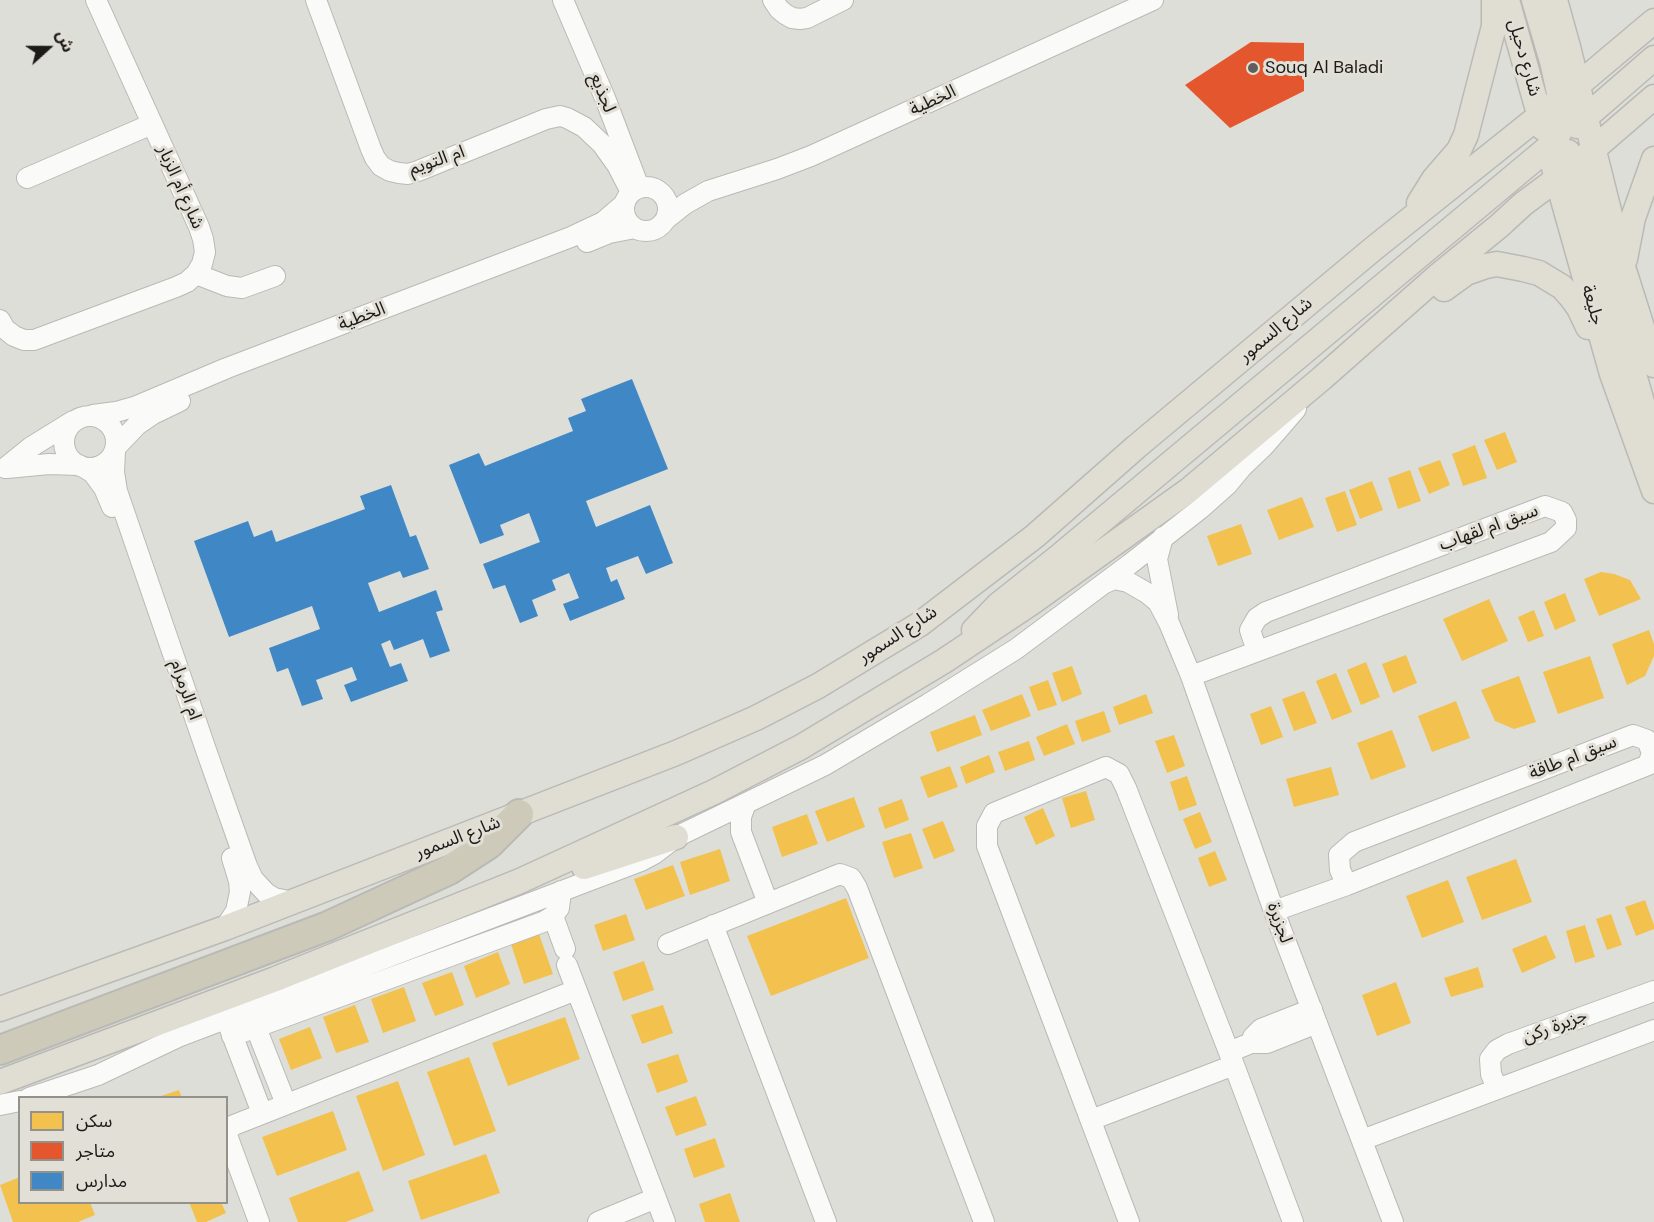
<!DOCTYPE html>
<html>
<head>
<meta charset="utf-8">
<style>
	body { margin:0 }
	#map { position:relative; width:1654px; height:1222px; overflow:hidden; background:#deded9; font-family:"DM Sans","Noto Sans Arabic",sans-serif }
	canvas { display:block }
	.legend { position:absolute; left:18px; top:1096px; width:210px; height:108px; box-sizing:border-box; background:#e1dfd6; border:2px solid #92918a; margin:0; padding:8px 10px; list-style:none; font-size:18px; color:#1c1b18 }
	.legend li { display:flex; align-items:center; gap:12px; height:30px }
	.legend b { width:30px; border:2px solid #92918a }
	.north { position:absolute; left:18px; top:18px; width:60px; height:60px; -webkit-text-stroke:4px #e1dfd6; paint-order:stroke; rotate:69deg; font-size:16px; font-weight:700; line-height:24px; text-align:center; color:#1c1b18 }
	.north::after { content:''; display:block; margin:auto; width:21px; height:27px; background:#1c1b18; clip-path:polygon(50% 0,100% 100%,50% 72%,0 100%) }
</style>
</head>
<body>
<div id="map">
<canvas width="1654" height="1222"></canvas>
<ul class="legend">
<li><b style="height:16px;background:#f2c14e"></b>سكن</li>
<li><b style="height:16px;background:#e4572e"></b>متاجر</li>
<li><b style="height:16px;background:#3f88c5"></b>مدارس</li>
</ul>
<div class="north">ش</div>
</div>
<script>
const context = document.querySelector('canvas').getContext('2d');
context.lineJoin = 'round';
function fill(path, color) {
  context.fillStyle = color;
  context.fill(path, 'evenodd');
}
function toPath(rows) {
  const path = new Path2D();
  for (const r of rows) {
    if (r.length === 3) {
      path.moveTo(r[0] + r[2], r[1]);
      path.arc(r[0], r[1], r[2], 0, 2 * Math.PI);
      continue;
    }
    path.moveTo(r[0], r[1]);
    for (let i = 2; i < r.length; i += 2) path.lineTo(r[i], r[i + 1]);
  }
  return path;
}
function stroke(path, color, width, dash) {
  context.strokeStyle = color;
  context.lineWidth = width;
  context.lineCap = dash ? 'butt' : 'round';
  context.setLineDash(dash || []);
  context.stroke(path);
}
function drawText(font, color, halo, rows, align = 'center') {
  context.font = font + ' "DM Sans","Noto Sans Arabic",sans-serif';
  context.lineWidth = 6;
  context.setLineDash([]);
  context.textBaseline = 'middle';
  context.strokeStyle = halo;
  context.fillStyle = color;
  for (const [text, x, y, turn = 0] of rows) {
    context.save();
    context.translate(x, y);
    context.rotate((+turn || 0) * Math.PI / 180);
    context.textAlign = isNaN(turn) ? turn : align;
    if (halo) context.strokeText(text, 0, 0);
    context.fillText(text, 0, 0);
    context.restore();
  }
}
const homes = toPath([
	[1505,432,1517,462,1497,470,1484,440],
	[1475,445,1487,478,1463,486,1452,454],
	[1440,460,1450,485,1429,494,1418,468],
	[1410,470,1421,501,1398,509,1388,478],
	[1372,481,1383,510,1360,519,1349,490],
	[1345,491,1357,525,1337,532,1325,498],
	[1302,497,1314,527,1279,540,1267,510],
	[1241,524,1252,554,1218,566,1207,536],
	[1601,572,1614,574,1630,580,1641,599,1599,616,1584,579],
	[1565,593,1576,621,1555,630,1544,602],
	[1489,599,1508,641,1462,661,1443,619],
	[1534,610,1544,636,1528,642,1518,617],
	[1649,630,1654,644,1654,656,1645,676,1627,685,1612,644],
	[1406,655,1417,683,1393,693,1382,664],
	[1590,656,1604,698,1558,714,1543,672],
	[1366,662,1380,697,1361,705,1347,670],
	[1072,666,1082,694,1062,702,1052,673],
	[1336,673,1352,712,1332,720,1316,681],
	[1519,676,1536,722,1514,729,1495,721,1481,690],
	[1048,680,1057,705,1038,711,1029,687],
	[1304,691,1317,723,1294,731,1282,699],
	[1022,694,1031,716,991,731,982,710],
	[1146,694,1153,713,1119,725,1113,707],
	[1456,701,1470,738,1432,752,1418,716],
	[1271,706,1283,737,1261,745,1250,714],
	[1104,711,1111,732,1082,742,1075,721],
	[975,715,982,735,937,752,930,732],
	[1067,724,1075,744,1044,756,1036,737],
	[1392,730,1406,767,1371,780,1357,743],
	[1174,735,1185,766,1167,773,1155,741],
	[1029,741,1035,760,1005,771,998,752],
	[989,755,995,772,966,784,960,767],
	[950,766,958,787,928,798,920,777],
	[1331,767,1339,795,1294,807,1286,779],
	[1187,776,1197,805,1179,811,1170,782],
	[1086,791,1095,820,1071,828,1062,798],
	[854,797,865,827,827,842,815,811],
	[902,799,909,820,885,829,878,808],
	[1043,808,1055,836,1036,845,1024,817],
	[1200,812,1212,842,1195,849,1183,819],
	[807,814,818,844,782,857,772,827],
	[943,821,955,851,934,859,922,829],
	[911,833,923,868,894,878,882,842],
	[720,849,730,881,690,895,680,862],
	[1215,851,1227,880,1209,887,1198,858],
	[1516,859,1532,902,1482,920,1466,877],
	[673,865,685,896,646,910,634,879],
	[1448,880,1464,922,1422,938,1406,896],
	[846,898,869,958,771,996,747,936],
	[1645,900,1654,925,1654,929,1636,936,1625,907],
	[626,914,635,940,603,951,594,925],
	[1611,914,1622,945,1607,950,1596,919],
	[1585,925,1595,957,1575,963,1566,931],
	[539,934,553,974,524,984,511,944],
	[1546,935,1556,958,1522,973,1512,949],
	[498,952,510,984,476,998,464,966],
	[644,961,654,990,623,1001,613,972],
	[1478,967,1484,987,1451,997,1444,978],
	[452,972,464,1005,435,1016,422,983],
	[1396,982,1411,1023,1377,1036,1362,995],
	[404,987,416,1021,383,1033,371,999],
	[355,1005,369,1042,336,1053,323,1017],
	[663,1005,673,1033,642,1044,631,1015],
	[565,1017,580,1059,508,1086,492,1043],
	[310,1027,322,1058,291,1070,279,1039],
	[678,1054,688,1082,657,1093,647,1064],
	[469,1057,496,1131,454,1146,427,1072],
	[398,1081,425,1155,383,1171,356,1096],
	[179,1090,182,1098,159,1098,158,1097],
	[696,1096,707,1125,676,1136,665,1107],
	[333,1111,347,1150,277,1176,262,1137],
	[715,1138,725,1167,694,1178,684,1149],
	[486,1154,500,1193,421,1220,408,1181],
	[359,1171,374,1211,346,1222,298,1222,289,1198],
	[20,1177,20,1202,90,1202,95,1215,78,1222,13,1222,0,1185],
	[730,1193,740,1222,705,1222,699,1204],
	[189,1202,221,1202,226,1213,206,1222,197,1222]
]);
const shops = toPath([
	[1251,42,1304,43,1304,91,1230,128,1185,85]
]);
const schools = toPath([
	[632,379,668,469,586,501,596,527,650,505,673,563,646,574,638,556,606,568,611,582,617,579,625,599,570,621,563,604,579,598,569,573,552,580,556,590,532,600,538,616,520,623,505,585,493,589,483,564,540,542,529,513,500,525,504,535,480,544,449,465,479,453,485,466,573,431,568,418,586,411,581,399],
	[391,485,410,537,416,535,429,569,403,578,400,571,368,583,379,612,436,590,443,610,436,612,450,651,430,658,423,639,394,650,390,640,381,644,390,667,401,663,408,681,351,702,344,685,357,680,352,667,316,680,323,699,302,706,288,668,277,672,269,648,320,629,312,606,229,637,194,541,248,521,254,537,272,530,276,542,365,509,360,496]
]);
const minor = toPath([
	[316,0,371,149,375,158,381,166,390,171,399,173,408,174,418,171,546,119,560,116,567,118,584,127,602,144,617,165,631,192],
	[563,0,605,98,637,182],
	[773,0,779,9,785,14,792,18,800,19,807,18,843,0],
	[27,178,152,124],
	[646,209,22],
	[665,220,685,204,708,191,777,169,811,156,1153,0],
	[587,242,609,233,635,228],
	[196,274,227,286,242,288,275,276],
	[0,320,5,329,14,336,24,340,34,340,176,287,187,282,196,274,202,264,205,252,203,239,199,227,96,0],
	[93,415,116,412,137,406,227,368,571,237,603,222,624,204],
	[90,442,26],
	[117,446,137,425,153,414,180,401],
	[115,452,114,472,117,491,206,750,247,866,253,879,266,893,274,898,293,902],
	[5,468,31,447,73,421],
	[7,468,49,464,79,465],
	[85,468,93,473,104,488,112,507],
	[1163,537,1157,559,1168,615],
	[1105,583,1114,579,1128,582,1147,593,1158,602,1169,623,1191,676,1274,911,1393,1222],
	[1191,676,1551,542,1566,528,1566,520,1562,512,1545,506,1266,612,1257,618,1250,630,1257,651],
	[746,803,741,817,741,832,768,903],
	[1274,911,1347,885,1648,765,1652,753,1647,740,1633,735,1354,842,1339,855,1340,870,1347,885],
	[553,916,565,949],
	[713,925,826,1222],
	[225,928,236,911,240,892,239,881,232,858],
	[668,944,840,874,851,878,857,888,984,1222],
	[567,965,665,1222],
	[251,1015,286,1104],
	[228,1024,262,1113],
	[232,1036,543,922,553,916,559,908,561,891],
	[1251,1043,1253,1037,1261,1029,1312,1009],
	[1229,1052,1251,1043,1267,1043,1317,1023],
	[1497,1088,1491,1074,1490,1059,1497,1050,1508,1044,1654,991],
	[29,1098,98,1075,178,1037,641,861,654,854,676,837,825,765,928,704,1016,649,1130,564,1200,509,1227,485,1242,467,1264,446,1296,409],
	[0,1105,20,1101],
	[1091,1120,1234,1065],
	[1362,1140,1654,1030],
	[259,1222,228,1138,227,1130,234,1125,576,990],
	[598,1222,656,1198],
	[1129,1222,987,846,987,826,994,813,1106,767,1119,774,1126,788,1234,1065,1293,1222]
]);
const major = toPath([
	[1507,0,1543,128],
	[1534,0,1552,61,1563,111],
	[1555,0,1568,47,1623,267,1654,365],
	[1577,126,1586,117,1654,58],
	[1568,152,1579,183,1654,444],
	[1553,164,1612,374,1654,491],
	[1419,203,1434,179,1459,150,1466,135,1494,26,1494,0],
	[1625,259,1633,218,1654,159],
	[1444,289,1466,273,1486,266,1497,264,1523,269,1539,273,1562,287,1571,297,1579,308,1588,327],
	[974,630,998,605,1056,559,1549,147,1558,135,1566,120,1578,85],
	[584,867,676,837],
	[0,1009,225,928,676,753,756,718,818,686,920,624,1035,536,1136,447,1373,249,1578,85,1654,21],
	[0,1082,273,980,520,881,714,792,801,747,944,661,1031,603,1189,490,1321,379,1439,275,1499,226,1523,204,1574,166,1654,97]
]);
const highway = toPath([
	[0,1050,328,926,449,870,489,844,519,814]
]);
const markers = [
	[1253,68,6,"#605f5c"]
];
const streetNames = [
	["شارع دحيل",1524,58,74],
	["لجذيع",602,93,68],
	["الخطية",933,101,-25],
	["ام التويم",437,161,-19],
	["شارع أم الزبار",180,187,66],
	["جليعة",1592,305,74],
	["الخطية",362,317,-21],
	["شارع السمور",1276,330,-40],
	["سيق ام لقهاب",1489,528,-20],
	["شارع السمور",898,635,-33],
	["ام الرمرام",185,690,71],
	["سيق ام طاقة",1573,758,-21],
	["شارع السمور",458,838,-21],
	["لجزيرة",1279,923,70],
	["جزيرة ركن",1555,1027,-20]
];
const poiNames = [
	["Souq Al Baladi",1265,68]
];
fill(homes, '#f2c14e');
fill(shops, '#e4572e');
fill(schools, '#3f88c5');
stroke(minor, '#b9b9b5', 22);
stroke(major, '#b9b9b6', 27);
stroke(highway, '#b9b9b6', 32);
stroke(minor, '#fafaf9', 20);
stroke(major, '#e0ddd3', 24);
stroke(highway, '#cecab9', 28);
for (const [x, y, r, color] of markers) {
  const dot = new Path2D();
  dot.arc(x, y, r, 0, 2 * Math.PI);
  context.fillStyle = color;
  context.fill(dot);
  stroke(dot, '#e1dfd6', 2);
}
drawText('18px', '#1c1b18', '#e1dfd6', streetNames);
drawText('18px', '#1c1b18', '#e1dfd6', poiNames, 'left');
</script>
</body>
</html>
